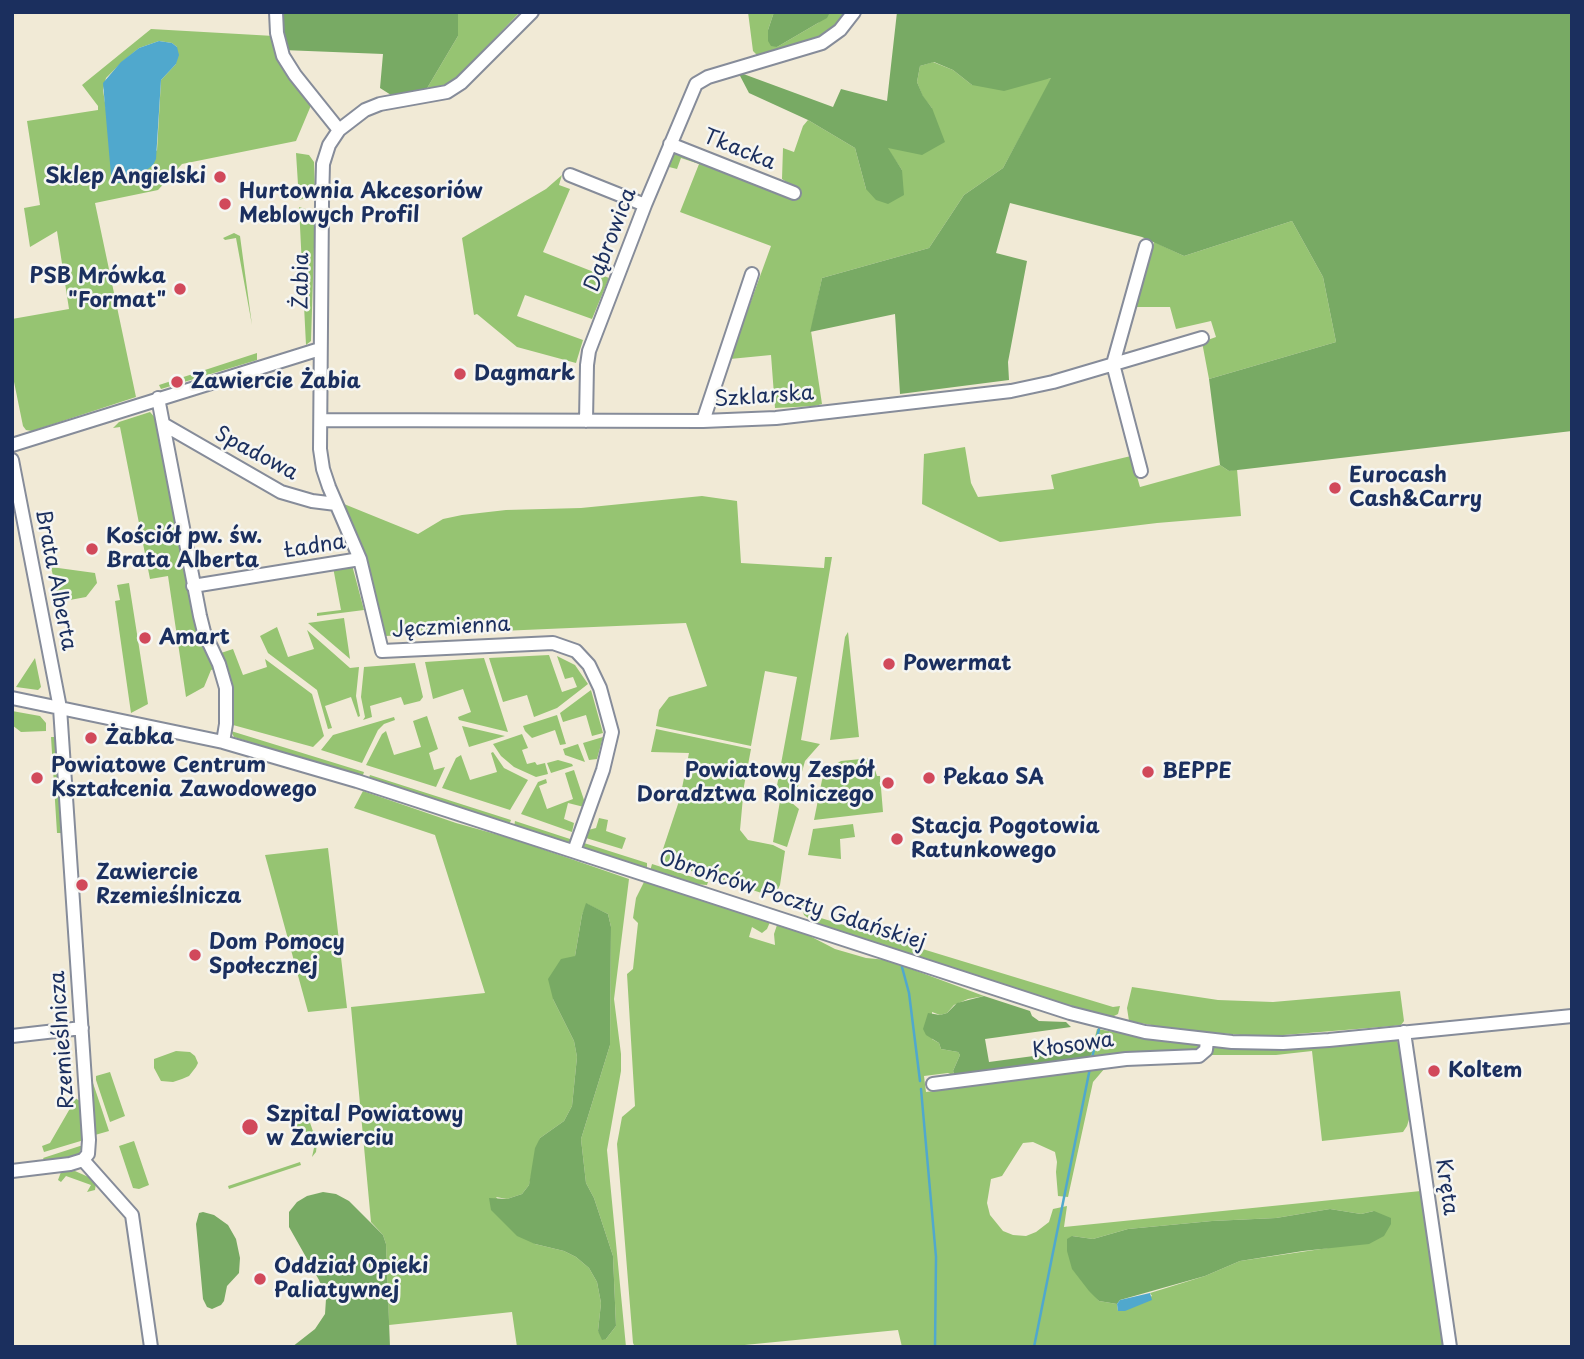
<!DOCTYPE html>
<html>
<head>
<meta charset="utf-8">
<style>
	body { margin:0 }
	#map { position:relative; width:1584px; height:1359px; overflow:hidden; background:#f1ead6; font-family:"Playpen Sans",sans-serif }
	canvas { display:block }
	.frame { position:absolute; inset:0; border:14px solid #1b2f5e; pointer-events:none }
</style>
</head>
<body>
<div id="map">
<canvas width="1584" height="1359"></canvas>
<div class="frame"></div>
</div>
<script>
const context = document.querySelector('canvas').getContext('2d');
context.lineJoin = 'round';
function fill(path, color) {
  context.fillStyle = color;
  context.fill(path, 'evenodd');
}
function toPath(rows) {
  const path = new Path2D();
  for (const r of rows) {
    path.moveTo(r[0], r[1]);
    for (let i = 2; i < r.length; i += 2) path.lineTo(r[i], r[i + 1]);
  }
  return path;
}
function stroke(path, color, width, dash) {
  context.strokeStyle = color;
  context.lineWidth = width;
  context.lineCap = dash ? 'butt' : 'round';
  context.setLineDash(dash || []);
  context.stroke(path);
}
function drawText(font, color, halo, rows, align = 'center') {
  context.font = font + ' "Playpen Sans",sans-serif';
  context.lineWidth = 5;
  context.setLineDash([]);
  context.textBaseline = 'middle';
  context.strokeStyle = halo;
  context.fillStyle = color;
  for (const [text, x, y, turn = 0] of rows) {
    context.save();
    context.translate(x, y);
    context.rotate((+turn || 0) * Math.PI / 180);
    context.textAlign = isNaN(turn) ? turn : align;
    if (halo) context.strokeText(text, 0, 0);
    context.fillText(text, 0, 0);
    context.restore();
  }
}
const green = toPath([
	[458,12,520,12,453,82,445,87,426,90,458,36],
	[748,12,774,12,768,30,777,47,818,23,830,12,847,12,843,19,827,35,758,56,753,51],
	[151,29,274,36,312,103,296,141,182,164,158,190,95,203,136,397,32,431,26,430,23,426,12,372,12,319,69,309,57,231,30,247,24,208,40,205,27,121,98,110,98,106,82,85],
	[159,41,172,43,177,47,176,64,161,80,157,151,106,109,103,90,106,78,122,62,139,48],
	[933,62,953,70,972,85,1052,78,1003,168,964,195,929,248,822,278,811,331,822,404,815,406,775,408,771,355,730,359,771,246,680,212,699,164,681,158,677,169,669,167,671,153,674,150,739,175,796,200,800,191,782,179,783,148,794,152,803,126,808,120,855,148,866,189,902,170,887,148,932,108,923,97,917,82,920,66],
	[296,153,309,155,314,162,315,189,306,198,299,200],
	[562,175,559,185,570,189,543,252,609,278,592,319,525,295,517,316,583,340,576,363,517,347,477,314,474,315,462,238,546,189],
	[299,207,312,211,315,216,311,341,306,345],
	[1292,221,1323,277,1336,342,1209,379,1202,342,1216,337,1211,321,1176,329,1170,307,1136,307,1154,242,1184,256],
	[234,233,240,236,252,325,236,238,225,240,223,238],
	[257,353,257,360,161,389,159,385],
	[150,412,159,422,215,669,211,670,204,687,186,697,168,576,150,579,120,427,113,428,119,422],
	[965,447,971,483,978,497,1054,489,1051,475,1131,456,1140,487,1220,465,1229,471,1237,469,1241,516,1157,523,1000,542,922,504,924,454],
	[702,496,737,501,741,563,824,568,825,557,832,557,801,740,820,744,805,761,797,790,792,794,776,791,797,677,765,671,751,746,656,726,659,710,669,697,707,686,686,623,385,636,367,559,344,504,418,534,443,519,462,515,506,510,581,508],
	[352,565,364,610,317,616,317,613,341,610,333,567],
	[51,567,95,573,97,583,86,597,59,602],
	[129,583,148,704,131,713,115,601,120,600,117,585],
	[344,618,350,659,308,623],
	[277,627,288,657,314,649,307,630,350,668,359,667,356,696,360,716,358,717,351,697,325,706,332,728,328,729,317,690,268,653,260,636],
	[848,632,859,737,830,740,845,637],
	[233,649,243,675,267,667,265,659,312,694,324,736,313,747,233,725,234,696,221,653],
	[549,655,562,692,577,687,573,677,565,679,557,656,575,665,588,684,557,708,534,717,527,695,503,702,489,658],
	[35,658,41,687,38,690,16,687],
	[484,658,508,732,459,720,458,717,471,712,463,689,433,699,425,662],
	[415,663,423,697,420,701,404,705,401,697,370,706,372,717,363,720,365,717,361,697,364,667],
	[591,690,603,733,592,736,586,715,563,722,560,713],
	[12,711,40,716,46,723,46,731,21,732,12,725],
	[557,715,566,744,560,745,555,730,532,738,525,731,523,726],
	[427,716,438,749,429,753,434,770,445,767,436,787,366,765,382,734,386,731,394,755,421,747,413,721],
	[394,717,395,720,384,724,378,730,362,763,321,750,333,735],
	[462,726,505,736,469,747],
	[656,729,751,749,744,786,740,830,748,840,773,845,785,851,780,885,777,891,765,894,659,861,680,798,689,753,651,752],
	[231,731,364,772,362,778,234,737],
	[522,734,528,748,522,750,527,764,535,762,537,765,545,763,548,774,536,777,514,767,501,756,493,744],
	[51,737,55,737,61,833,57,833],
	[603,737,597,759,589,760,583,743],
	[578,744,585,762,565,755,563,749],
	[493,752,504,768,528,780,510,810,442,788,456,758,461,755,470,780,497,772,491,753],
	[871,758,877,776,880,776,883,812,814,820,822,780,827,769,841,761],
	[558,760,572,764,573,766,551,773,547,763],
	[574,770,584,800,584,807,568,803,564,819,574,823,572,832,521,814,538,782,546,779,547,783,539,786,547,809,573,799,565,773],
	[370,775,511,820,509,825,368,780],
	[363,791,456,823,513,839,629,879,614,999,621,1054,621,1071,607,1150,626,1347,517,1347,512,1312,389,1325,386,1244,383,1235,371,1222,351,1007,485,993,435,835,354,808],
	[587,904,608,914,611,927,610,1045,581,1139,586,1183,594,1198,613,1256,616,1326,606,1339,598,1331,601,1303,597,1282,589,1268,576,1257,564,1251,535,1244,496,1197,507,1199,522,1194,529,1185,540,1138,564,1121,572,1106,577,1057,574,1041,553,999,575,956,582,915],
	[780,801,792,803,799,809,787,847,773,842],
	[599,818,608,820,606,831,626,838,622,849,586,838,588,830,596,828],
	[515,821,570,839,573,840,569,844,514,827],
	[853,824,855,837,840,839,841,859,808,855,813,829],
	[584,843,647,863,647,867,646,869,584,849],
	[328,848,347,1008,308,1012,265,855],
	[652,864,708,882,707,885,693,884,650,871],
	[644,882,770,922,767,929,762,933,752,927,749,937,775,945,774,934,777,925,804,933,835,949,866,958,887,960,984,996,968,999,954,1005,947,1013,940,1015,932,1012,932,1039,939,1043,941,1049,958,1052,960,1055,953,1071,955,1076,948,1073,924,1076,926,1092,942,1090,941,1086,1073,1068,1152,1064,1105,1068,1093,1082,1068,1197,1058,1196,1056,1172,1057,1162,1055,1152,1033,1142,1023,1143,1002,1176,991,1179,987,1203,990,1215,1003,1231,1013,1235,1026,1236,1036,1232,1049,1222,1053,1209,1067,1206,1064,1227,1421,1191,1447,1347,902,1347,898,1330,724,1347,635,1347,633,1343,617,1144,622,1117,635,1106,627,974,633,969,638,923,633,918,636,898],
	[1330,1209,1361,1214,1374,1211,1328,1248,1240,1261,1205,1276,1150,1293,1152,1296,1118,1311,1117,1304,1099,1301,1072,1268,1072,1236,1093,1239,1128,1229,1212,1221,1276,1218],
	[802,896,811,915,1057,990,1113,1007,1120,1006,1118,1014,1112,1017,1105,1016,1044,998,815,923,804,915,801,906],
	[1132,987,1218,1000,1273,1002,1400,991,1404,1021,1401,1025,1393,1026,1284,1035,1241,1035,1174,1029,1129,1021,1127,1008],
	[1097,1029,1157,1039,1201,1045,1200,1052,1089,1061],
	[1394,1038,1400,1045,1410,1116,1407,1126,1403,1132,1322,1141,1312,1051,1276,1055,1209,1055,1212,1045],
	[176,1051,190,1052,195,1056,198,1063,196,1067,189,1076,182,1079,173,1082,161,1081,154,1068,154,1059],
	[110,1072,125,1116,110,1122,96,1080,96,1076],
	[93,1083,109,1131,95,1135,91,1084],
	[75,1098,80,1101,84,1140,44,1152,42,1146,50,1143,72,1105,69,1102],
	[307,1114,317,1143,316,1152,312,1157,314,1148,310,1135,301,1128,294,1127,291,1119,296,1118,299,1124,302,1123,300,1116],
	[134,1141,149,1185,139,1189,133,1188,119,1146],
	[80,1146,83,1146,79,1153,72,1158,46,1163,43,1158],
	[300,1162,301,1165,229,1189,228,1186],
	[75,1171,93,1179,96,1183,95,1190,87,1192,91,1185,66,1176,61,1182,58,1180,61,1172]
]);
const forest = toPath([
	[282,12,458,12,458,36,426,90,391,95,380,88,383,54,283,50],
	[774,12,830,12,827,18,818,23,777,47,771,46,768,41,768,30],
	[897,12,1572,12,1572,431,1229,471,1220,465,1209,379,1336,342,1323,277,1292,221,1184,256,1142,237,1010,203,996,253,1027,261,1008,362,1009,380,900,394,895,314,810,332,822,278,929,248,964,195,1003,168,1051,78,1004,91,972,85,953,70,934,62,920,66,917,82,923,96,932,108,945,142,922,155,888,148,902,170,904,195,888,204,876,200,866,189,855,148,808,120,749,93,738,72,833,107,841,89,887,101],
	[586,903,608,914,611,927,610,1045,581,1139,586,1183,594,1198,613,1256,616,1326,606,1339,602,1340,598,1331,601,1303,597,1282,589,1268,576,1257,564,1251,535,1244,517,1236,491,1210,489,1198,507,1199,522,1194,529,1185,535,1148,540,1138,564,1121,572,1106,577,1057,574,1041,553,999,548,979,561,959,575,956,582,915],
	[984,996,1030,1011,1032,1016,1039,1021,1066,1022,1071,1027,985,1039,989,1062,1093,1048,1089,1061,955,1076,953,1071,960,1055,958,1052,941,1049,939,1043,926,1035,923,1029,928,1013,940,1015,947,1013,957,1003],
	[323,1192,336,1194,349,1201,383,1235,386,1244,390,1347,292,1347,315,1329,325,1314,326,1299,319,1280,289,1227,289,1212,297,1202,307,1196],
	[1330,1209,1361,1214,1374,1211,1391,1218,1391,1224,1384,1236,1369,1244,1303,1251,1240,1261,1205,1276,1120,1300,1117,1304,1099,1301,1089,1291,1072,1269,1067,1251,1067,1239,1072,1236,1093,1239,1128,1229,1212,1221,1276,1218],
	[203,1212,214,1215,228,1225,236,1239,240,1258,239,1273,227,1286,224,1301,221,1305,212,1309,207,1307,203,1299,196,1224,199,1213]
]);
const water = toPath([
	[159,41,172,43,177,47,179,55,176,64,161,80,156,159,153,165,140,175,127,182,117,183,113,181,111,175,103,83,121,62,139,48],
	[1150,1293,1152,1300,1125,1311,1118,1311,1117,1304,1120,1300]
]);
const stream = toPath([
	[902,967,909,993,920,1081],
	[1092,1058,1099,1029],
	[921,1089,936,1257,935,1347],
	[1034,1347,1090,1068]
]);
const minor = toPath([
	[276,12,277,33,283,56,295,75,339,130],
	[532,12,461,83,447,92,380,104,365,110,339,130,329,145,323,164,322,203,320,449,323,469,329,487,360,559,382,651,553,643,576,651,589,665,600,688,612,732,603,770,574,851],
	[670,144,794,193],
	[570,175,645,205],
	[158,398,200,616,204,632,219,664,226,688,226,724,223,742],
	[321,420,703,421,776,418,1011,391,1053,382,1202,338],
	[586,421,587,365,589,351,645,205,696,84,708,77,822,43,840,30,854,12],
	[703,421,752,274],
	[163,424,281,492,312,501,336,504],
	[12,445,320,349],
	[12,460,60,708,89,1140,88,1154,83,1160],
	[1141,471,1113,364,1146,246],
	[193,586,360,559],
	[12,698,223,742,357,781,1070,1013,1145,1032,1232,1042,1283,1043,1329,1040,1572,1016],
	[1404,1032,1450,1347],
	[12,1036,82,1028],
	[933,1084,1126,1059,1199,1056,1206,1050,1207,1040],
	[83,1160,132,1215,151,1347],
	[12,1171,70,1164,83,1160]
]);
const markers = [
	[220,177,7,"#d1495b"],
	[225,204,7,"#d1495b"],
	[180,289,7,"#d1495b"],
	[460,374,7,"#d1495b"],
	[177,382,7,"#d1495b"],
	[1335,488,7,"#d1495b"],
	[92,549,7,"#d1495b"],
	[145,638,7,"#d1495b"],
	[889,664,7,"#d1495b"],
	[91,738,7,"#d1495b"],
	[1148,772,7,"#d1495b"],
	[37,778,7,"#d1495b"],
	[929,778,7,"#d1495b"],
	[888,783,7,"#d1495b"],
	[897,839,7,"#d1495b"],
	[82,885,7,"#d1495b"],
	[195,955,7,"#d1495b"],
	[1434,1071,7,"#d1495b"],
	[250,1127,9,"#d1495b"],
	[260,1279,7,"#d1495b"]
];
const streetNames = [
	["Tkacka",739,150,22],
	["Dąbrowica",611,240,-69],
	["Żabia",302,281,-89],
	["Szklarska",764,397,-4],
	["Spadowa",256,454,28],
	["Ładna",315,547,-9],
	["Brata Alberta",55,580,79],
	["Jęczmienna",451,628,-3],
	["Obrońców Poczty Gdańskiej",792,901,18],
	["Rzemieślnicza",63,1040,-94],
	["Kłosowa",1073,1046,-8],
	["Kręta",1446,1187,82]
];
const poiNames = [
	["Sklep Angielski",206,177,"right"],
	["Hurtownia Akcesoriów",239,192],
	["Meblowych Profil",239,216],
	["PSB Mrówka",166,277,"right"],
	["\"Format\"",166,301,"right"],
	["Dagmark",474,374],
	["Zawiercie Żabia",191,382],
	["Eurocash",1349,476],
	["Cash&Carry",1349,500],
	["Kościół pw. św.",106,537],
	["Brata Alberta",106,561],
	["Amart",159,638],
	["Powermat",903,664],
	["Żabka",105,738],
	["Powiatowe Centrum",51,766],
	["Kształcenia Zawodowego",51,790],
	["Powiatowy Zespół",874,771,"right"],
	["Doradztwa Rolniczego",874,795,"right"],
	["BEPPE",1162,772],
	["Pekao SA",943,778],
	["Stacja Pogotowia",911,827],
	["Ratunkowego",911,851],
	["Zawiercie",96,873],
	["Rzemieślnicza",96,897],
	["Dom Pomocy",209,943],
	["Społecznej",209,967],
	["Koltem",1448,1071],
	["Szpital Powiatowy",266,1115],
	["w Zawierciu",266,1139],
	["Oddział Opieki",274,1267],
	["Paliatywnej",274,1291]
];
fill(green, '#96c472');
fill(forest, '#78aa64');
fill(water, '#50a8cd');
stroke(stream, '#50a8cd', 2.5);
stroke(minor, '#868c9a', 16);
stroke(minor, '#fff', 12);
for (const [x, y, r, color] of markers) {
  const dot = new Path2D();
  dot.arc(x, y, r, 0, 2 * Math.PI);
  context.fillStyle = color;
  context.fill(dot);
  stroke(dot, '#f6f6f2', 2.5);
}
drawText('21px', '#1b2f5e', '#f6f6f2', streetNames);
drawText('bold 21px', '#1b2f5e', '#f6f6f2', poiNames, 'left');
</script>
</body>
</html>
